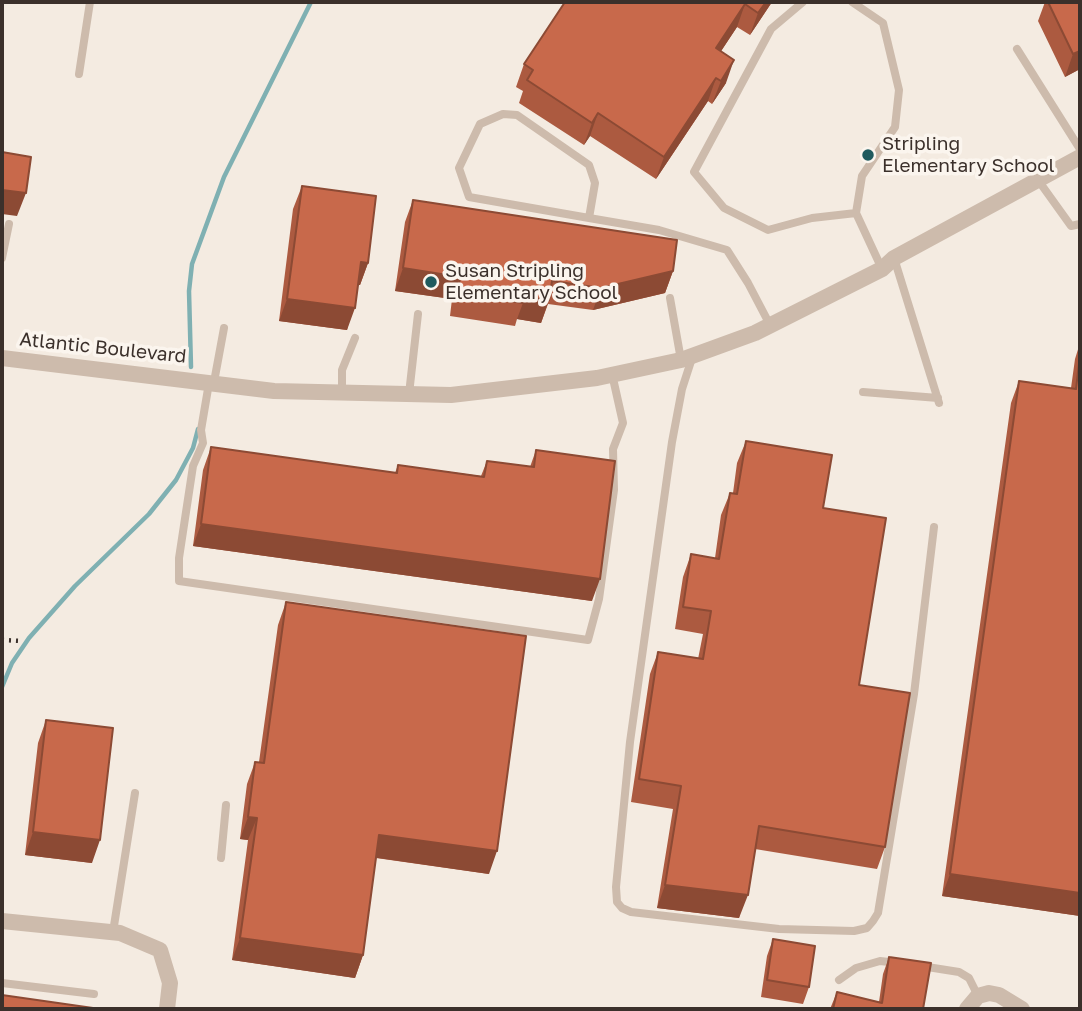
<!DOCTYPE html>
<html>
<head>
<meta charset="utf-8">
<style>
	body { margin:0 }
	#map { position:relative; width:1082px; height:1011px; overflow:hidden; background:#f4ebe1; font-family:"Golos Text",sans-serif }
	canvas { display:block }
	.frame { position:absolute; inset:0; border:4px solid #3b302b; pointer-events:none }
</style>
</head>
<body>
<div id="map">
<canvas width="1082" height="1011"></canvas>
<div class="frame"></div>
</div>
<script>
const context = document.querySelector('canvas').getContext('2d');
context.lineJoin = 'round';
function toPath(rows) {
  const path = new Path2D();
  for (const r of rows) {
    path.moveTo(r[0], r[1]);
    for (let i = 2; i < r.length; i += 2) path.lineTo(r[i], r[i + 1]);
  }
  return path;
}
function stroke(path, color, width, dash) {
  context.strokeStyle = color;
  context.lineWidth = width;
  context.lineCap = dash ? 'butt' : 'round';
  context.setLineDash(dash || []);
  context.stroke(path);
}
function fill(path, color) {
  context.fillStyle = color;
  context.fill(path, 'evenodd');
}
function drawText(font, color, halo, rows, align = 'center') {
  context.font = font + ' "Golos Text",sans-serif';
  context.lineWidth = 7;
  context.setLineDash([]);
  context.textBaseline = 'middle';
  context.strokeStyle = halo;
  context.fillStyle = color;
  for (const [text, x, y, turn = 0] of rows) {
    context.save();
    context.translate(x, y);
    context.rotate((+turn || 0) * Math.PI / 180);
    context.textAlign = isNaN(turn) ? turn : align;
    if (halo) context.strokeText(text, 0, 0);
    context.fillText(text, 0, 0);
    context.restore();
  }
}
const stream = toPath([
	[191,367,189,291,192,264,224,177,311,2],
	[2,687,12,663,29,638,75,586,149,514,176,480,193,448,198,429]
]);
const service = toPath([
	[803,2,771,29,694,172,724,208,768,230,812,218,856,213],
	[852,2,883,23,899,90,895,127,862,176,856,213,882,269],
	[1017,49,1080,149],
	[79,74,90,2],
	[1038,180,1071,226,1080,224],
	[589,218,595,183,589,165,517,115,503,114,480,124,459,168,469,197,589,218,659,230,727,250,748,283,770,325],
	[2,258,9,224],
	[894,258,939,403],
	[670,298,681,360],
	[693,355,682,389,672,442,630,742,616,887,617,902,622,908,631,912,779,929,854,931,867,928,873,921,878,913,914,694,934,527],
	[214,382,224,328],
	[209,383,201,430,203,443,193,466,179,558,179,581,588,640,599,599,614,490,613,449,623,423,612,374],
	[342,392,342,370,355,338],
	[863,392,938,398],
	[409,394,418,314],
	[221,858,226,805],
	[113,932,135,793],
	[921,966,959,972,969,978,978,996],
	[839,980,856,968,880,961,898,963],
	[2,983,94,994]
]);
const minor = toPath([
	[2,358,274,391,451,395,597,378,681,360,755,333,882,269,894,258,1080,157],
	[2,921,120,933,160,950,170,983,167,1009],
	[967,1009,978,996,989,993,999,995,1022,1009]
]);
const rail = toPath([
	[2,640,21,641]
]);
const wall = toPath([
	[565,2,772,2,750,35,737,27,721,51,726,83,712,104,708,101,656,179,590,136,584,145,519,103,523,91,516,87,524,64],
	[1045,2,1080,2,1080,69,1065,77,1038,21],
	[302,186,368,263,360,285,358,285,347,330,279,321,293,209],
	[413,200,673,271,665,293,593,310,548,304,541,323,517,319,515,326,450,316,452,299,395,291,405,222],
	[1080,343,1080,916,942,896,1011,403,1019,381,1071,388,1075,359],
	[746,441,823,508,859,685,885,847,877,869,755,849,739,918,657,908,673,809,631,802,650,674,658,652,698,659,703,634,675,629,683,577,691,554,715,558,721,515,730,493,733,493,737,463],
	[211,447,395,473,398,465,481,476,487,461,530,467,536,450,592,601,193,546,203,470],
	[286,602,489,874,376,858,363,955,355,978,232,960,248,840,240,839,247,784,255,762,259,762,278,625],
	[46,720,92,863,25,855,38,743],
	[773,939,809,987,803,1004,761,997,767,956],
	[889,957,923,1009,830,1009,837,992,879,1002,883,974]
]);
const shadedWall = toPath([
	[766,2,772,2,750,35,758,13],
	[745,4,737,27,708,71,716,48],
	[1080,51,1080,69,1065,77,1073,54],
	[734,60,726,83,712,104,721,81],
	[716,78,708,101,656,179,664,157],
	[598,113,590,136,584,145,592,123],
	[2,190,26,193,17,216,2,214],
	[361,262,368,263,360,285,353,284],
	[403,268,460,277,452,299,395,291],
	[673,271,665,293,593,310,601,288],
	[524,297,549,300,541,323,517,319,523,303],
	[287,299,355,308,347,330,279,321],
	[201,524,600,579,592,601,193,546],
	[248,817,257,818,248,840,240,839],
	[33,832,100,840,92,863,25,855],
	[379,835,497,851,489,874,371,857],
	[950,874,1080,893,1080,916,942,896],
	[665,885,748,895,739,918,657,908],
	[240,938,363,955,355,978,232,960]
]);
const building = toPath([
	[565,2,766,2,758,13,745,4,716,48,734,60,721,81,716,78,664,157,598,113,592,123,527,80,533,70,524,64,565,2],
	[1048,2,1080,2,1080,51,1073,54,1048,2],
	[2,152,31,157,26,193,2,190,2,152],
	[302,186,376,196,368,263,361,262,355,308,287,299,302,186],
	[413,200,677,240,673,271,601,288,552,281,549,300,524,297,523,303,458,293,460,277,403,268,413,200],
	[1080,355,1080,893,950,874,1019,381,1076,389,1080,355],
	[746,441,832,455,823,508,886,518,859,685,910,693,885,847,759,826,748,895,665,885,681,786,639,779,658,652,703,659,711,611,683,607,691,554,719,559,730,493,737,494,746,441],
	[211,447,397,473,398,465,484,477,487,461,534,467,536,450,615,461,600,579,201,524,211,447],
	[286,602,526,636,497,851,379,835,363,955,240,938,257,818,248,817,255,762,264,763,286,602],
	[46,720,113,728,100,840,33,832,46,720],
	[773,939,815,946,809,987,767,980,773,939],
	[889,957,931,963,923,1009,833,1009,837,992,882,1003,889,957],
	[2,995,100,1009,2,1009,2,995]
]);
const markers = [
	[868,155,7,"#1f5a5e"],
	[431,282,7,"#1f5a5e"]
];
const poiNames = [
	["Stripling",882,144],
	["Elementary School",882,166],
	["Susan Stripling",445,271],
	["Elementary School",445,293]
];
const streetNames = [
	["Atlantic Boulevard",103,348,6]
];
stroke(stream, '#7fb0b2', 4.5);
stroke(service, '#cdbbac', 8);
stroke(minor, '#cdbbac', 16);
stroke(rail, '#3b302b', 4.5, [2, 5]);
fill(wall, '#ac5a40');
fill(shadedWall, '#8c4a34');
fill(building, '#c8694b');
stroke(building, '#8c4a34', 2);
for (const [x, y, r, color] of markers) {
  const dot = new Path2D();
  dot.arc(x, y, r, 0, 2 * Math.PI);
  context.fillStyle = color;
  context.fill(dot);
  stroke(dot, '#fbf5ee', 2.5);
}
drawText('19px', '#3b302b', '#fbf5ee', poiNames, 'left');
drawText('19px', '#3b302b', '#fbf5ee', streetNames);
</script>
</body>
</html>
